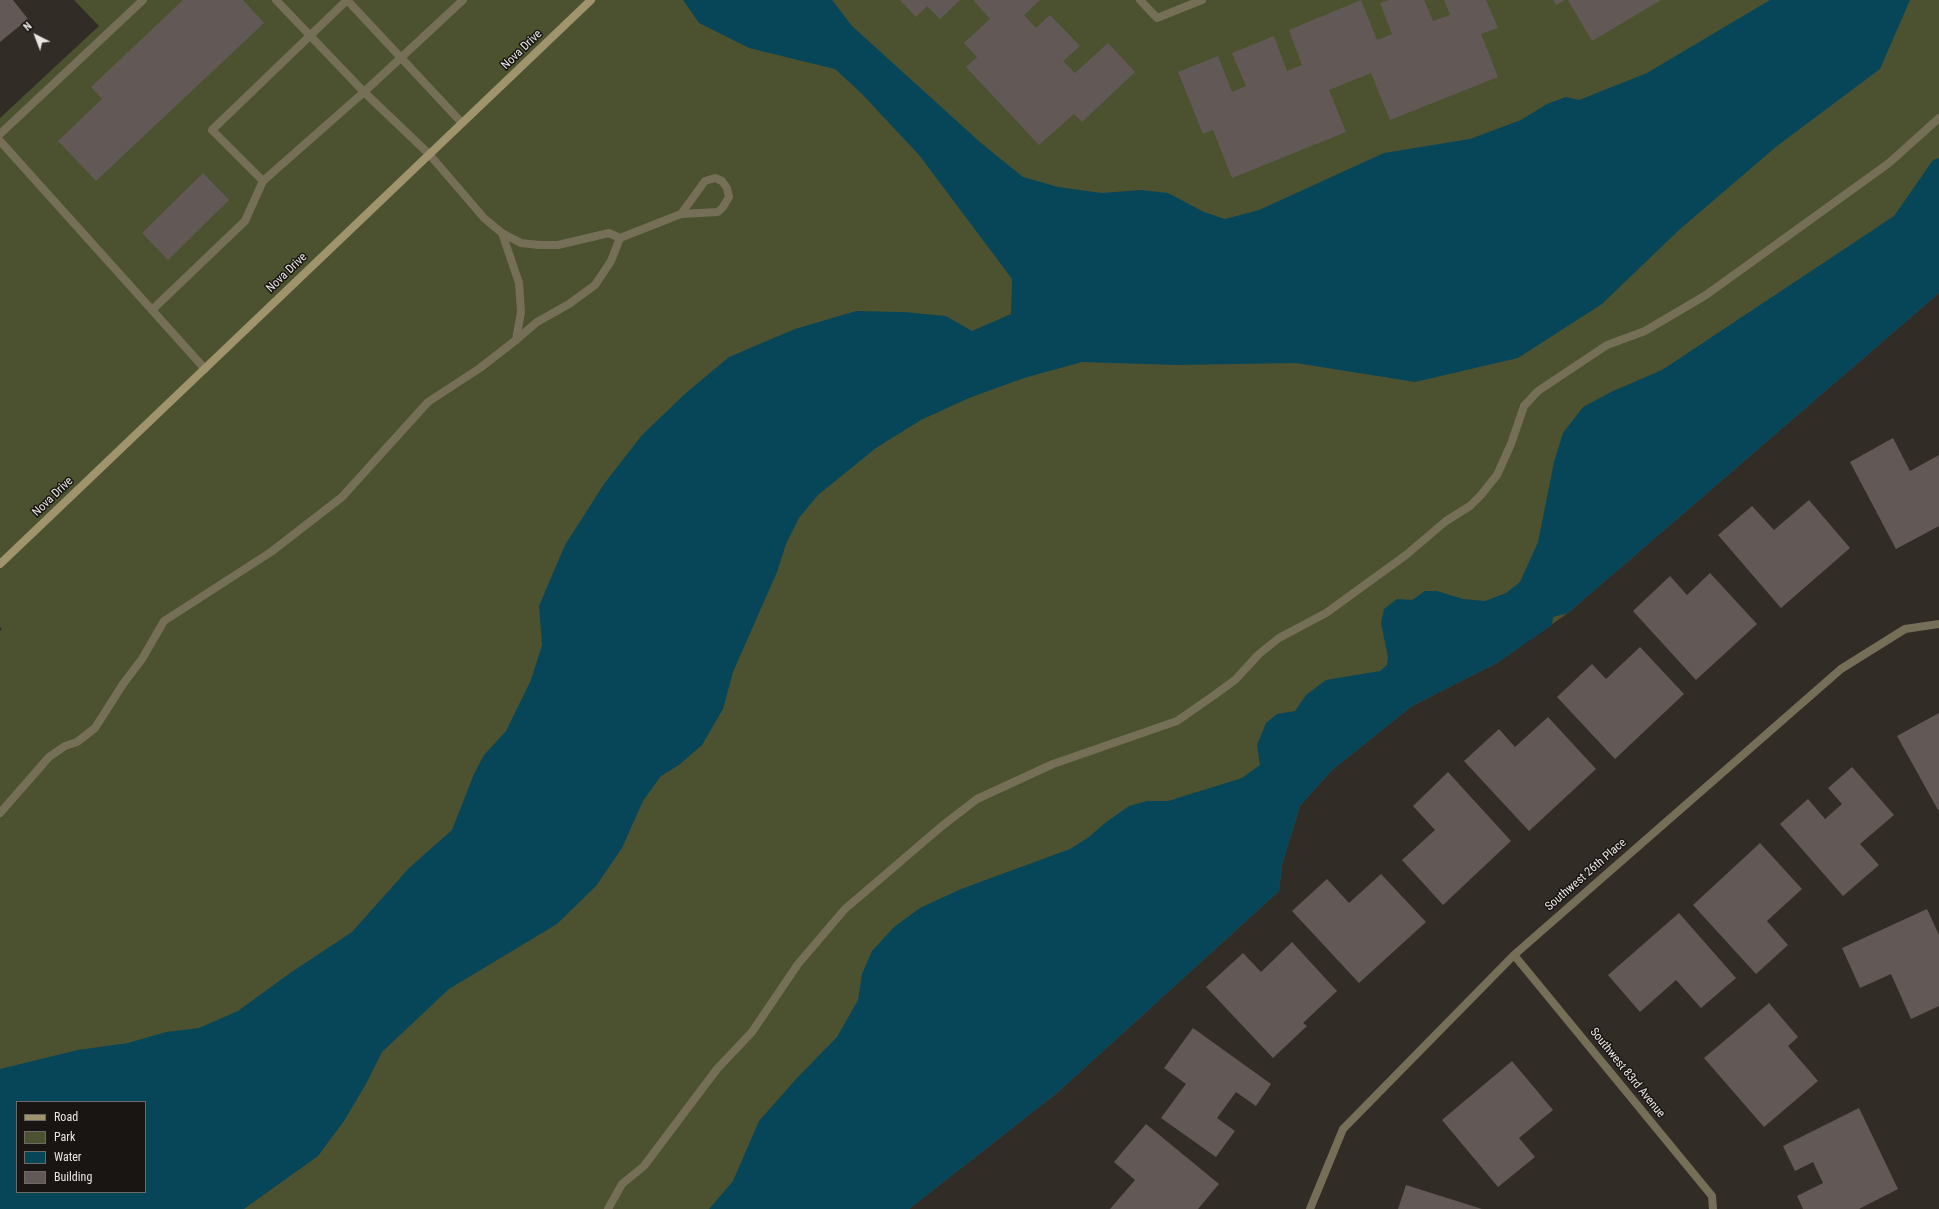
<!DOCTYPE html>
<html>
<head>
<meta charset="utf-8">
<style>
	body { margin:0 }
	#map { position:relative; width:1939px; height:1209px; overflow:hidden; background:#322c27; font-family:"Roboto Condensed",sans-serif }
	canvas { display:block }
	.legend { position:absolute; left:16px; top:1101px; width:130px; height:92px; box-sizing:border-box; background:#181512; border:1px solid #6c6966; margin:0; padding:5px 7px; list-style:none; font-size:12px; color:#eae6e3 }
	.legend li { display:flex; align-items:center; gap:8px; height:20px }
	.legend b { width:20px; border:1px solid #6c6966 }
	.north { position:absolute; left:16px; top:16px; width:40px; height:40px; -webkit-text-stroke:3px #181512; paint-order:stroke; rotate:318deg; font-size:11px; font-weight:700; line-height:16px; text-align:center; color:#eae6e3 }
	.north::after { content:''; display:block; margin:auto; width:14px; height:18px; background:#eae6e3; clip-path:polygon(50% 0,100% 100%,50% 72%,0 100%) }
</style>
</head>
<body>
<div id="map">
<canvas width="1939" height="1209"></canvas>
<ul class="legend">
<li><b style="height:5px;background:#a0946d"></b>Road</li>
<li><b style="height:11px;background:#4c522f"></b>Park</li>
<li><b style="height:11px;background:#074659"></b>Water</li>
<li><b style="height:11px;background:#625956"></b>Building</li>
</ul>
<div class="north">N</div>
</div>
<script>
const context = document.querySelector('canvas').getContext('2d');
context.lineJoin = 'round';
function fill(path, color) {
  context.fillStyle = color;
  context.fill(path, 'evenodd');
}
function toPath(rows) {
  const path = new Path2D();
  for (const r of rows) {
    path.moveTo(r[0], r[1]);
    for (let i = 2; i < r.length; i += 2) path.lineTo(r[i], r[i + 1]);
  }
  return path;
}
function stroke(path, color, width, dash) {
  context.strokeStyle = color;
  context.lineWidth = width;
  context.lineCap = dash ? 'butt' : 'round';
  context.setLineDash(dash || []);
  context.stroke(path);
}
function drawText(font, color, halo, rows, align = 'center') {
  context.font = font + ' "Roboto Condensed",sans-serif';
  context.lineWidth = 3;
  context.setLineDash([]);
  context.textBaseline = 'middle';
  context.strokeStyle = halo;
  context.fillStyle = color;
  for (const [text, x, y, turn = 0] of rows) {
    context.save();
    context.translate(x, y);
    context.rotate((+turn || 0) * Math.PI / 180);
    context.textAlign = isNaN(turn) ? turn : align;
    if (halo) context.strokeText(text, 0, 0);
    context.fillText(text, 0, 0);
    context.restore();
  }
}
const green = toPath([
	[74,0,1939,0,1939,293,1568,613,1497,663,1412,706,1331,771,1300,806,1282,865,1279,891,1057,1093,909,1209,0,1209,0,631,2,629,0,627,0,118,99,26],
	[17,1102,145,1102,145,1192,17,1192]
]);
const water = toPath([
	[683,0,832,0,852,26,981,143,1023,177,1058,187,1102,193,1141,190,1168,193,1204,212,1225,219,1259,210,1384,153,1470,139,1521,120,1547,104,1566,97,1579,100,1647,73,1770,0,1910,0,1880,69,1777,146,1679,230,1602,304,1518,358,1415,382,1296,363,1176,365,1082,362,1024,378,969,398,921,420,876,448,818,495,799,518,786,544,777,572,733,672,723,709,702,745,679,765,661,776,643,801,622,848,596,886,557,924,449,989,382,1052,366,1084,344,1121,318,1156,244,1209,0,1209,0,1069,78,1050,128,1043,166,1032,199,1028,238,1011,290,973,352,932,409,868,452,830,474,774,484,755,506,731,531,680,542,645,539,606,565,545,604,484,642,435,687,392,729,357,795,329,856,311,903,312,946,316,972,331,1011,314,1012,279,919,155,861,93,835,69,749,48,699,23],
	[17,1102,145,1102,145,1192,17,1192],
	[1939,158,1939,293,1568,613,1553,617,1552,625,1497,663,1412,706,1331,771,1300,806,1282,865,1279,891,1057,1093,909,1209,709,1209,733,1181,759,1121,797,1078,837,1037,858,1000,862,974,872,951,894,927,920,908,961,889,1070,849,1089,837,1105,823,1129,806,1147,801,1168,801,1242,778,1260,765,1257,745,1266,723,1277,714,1295,711,1306,695,1326,680,1380,671,1387,665,1388,657,1381,623,1384,609,1397,599,1412,600,1425,591,1437,591,1463,599,1485,601,1506,593,1520,582,1538,542,1554,462,1563,433,1583,407,1613,391,1662,370,1894,216,1933,160]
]);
const building = toPath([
	[0,0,13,0,28,19,0,42],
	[183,0,243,0,264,23,96,181,58,141,102,99,91,87],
	[900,0,960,0,940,19,927,6,916,17],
	[973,0,1040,0,1024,15,1036,28,1050,15,1080,46,1063,61,1075,73,1108,43,1135,72,1082,122,1074,114,1039,145,966,67,977,57,964,43,990,19],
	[1361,0,1377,40,1392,34,1380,3,1389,0,1424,0,1433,21,1450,15,1444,0,1486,0,1498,28,1481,34,1498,77,1390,120,1371,73,1329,90,1346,132,1232,178,1213,130,1203,134,1178,72,1218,56,1232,92,1246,86,1232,53,1274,36,1287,71,1302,65,1289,30],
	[1553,0,1565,0,1556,5],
	[1568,0,1661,0,1592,41],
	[203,173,229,200,168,260,142,233],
	[1893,438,1910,471,1939,455,1939,526,1896,549,1850,462],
	[1809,500,1850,548,1781,608,1718,535,1752,506,1774,530],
	[1710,573,1757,624,1696,680,1633,611,1670,576,1687,595],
	[1640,647,1684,694,1615,759,1557,697,1592,664,1606,679],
	[1939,713,1939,809,1938,810,1897,736],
	[1548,717,1596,769,1529,831,1464,761,1499,729,1515,747],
	[1852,767,1894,815,1860,844,1879,865,1843,896,1780,824,1808,799,1825,819,1842,804,1828,788],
	[1448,772,1511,841,1443,905,1402,860,1435,830,1413,806],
	[1760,843,1802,889,1767,921,1788,945,1756,974,1693,905],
	[1381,874,1426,922,1359,983,1292,911,1327,879,1349,903],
	[1927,909,1939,935,1939,1006,1911,1019,1891,974,1860,988,1842,948],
	[1679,913,1736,978,1701,1008,1676,980,1640,1012,1608,975],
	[1292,942,1337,991,1303,1023,1307,1026,1273,1058,1206,987,1243,953,1261,972],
	[1769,1003,1798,1037,1788,1046,1818,1081,1764,1127,1704,1058],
	[1193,1028,1271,1084,1256,1106,1236,1092,1217,1118,1235,1131,1216,1157,1161,1118,1186,1084,1164,1068],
	[1512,1061,1553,1110,1519,1138,1535,1157,1498,1187,1442,1120],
	[1859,1108,1898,1189,1859,1209,1803,1209,1797,1196,1823,1183,1813,1162,1795,1171,1783,1146],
	[1146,1124,1219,1184,1198,1209,1110,1209,1135,1180,1114,1162],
	[1406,1185,1482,1209,1398,1209]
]);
const lane = toPath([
	[276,0,364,92,429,154,484,218,502,233,521,243,539,245,558,245,609,233,620,238],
	[347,0,462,123],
	[0,134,143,0],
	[0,141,152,310,245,221,263,181,364,92,463,0],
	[263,181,212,130,346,1],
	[502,233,519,283,521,312,516,340],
	[152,310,205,369],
	[0,813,49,757,65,746,77,742,95,728,123,684,142,659,164,621,271,552,342,497,428,402,480,368,516,340,537,322,569,304,595,285,611,261,620,238,681,214,718,212,723,207,729,197,727,188,722,181,715,178,705,181,681,214],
	[608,1209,622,1184,644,1166,717,1069,752,1032,798,964,845,909,942,826,977,799,1053,764,1177,721,1213,696,1235,680,1259,654,1279,638,1326,613,1406,555,1446,521,1470,506,1481,495,1497,475,1511,444,1524,406,1538,391,1607,345,1645,331,1706,295,1889,163,1939,118]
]);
const street = toPath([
	[1140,0,1157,18,1202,0],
	[1514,955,1712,1196,1713,1209],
	[1310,1209,1343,1129,1514,955,1841,669,1905,629,1939,624]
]);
const secondary = toPath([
	[0,564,591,0]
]);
const streetNames = [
	["Nova Drive",522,50,-44],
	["Nova Drive",287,273,-44],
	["Nova Drive",53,497,-44],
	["Southwest 26th Place",1586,875,-41],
	["Southwest 83rd Avenue",1627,1073,51]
];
fill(green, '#4c522f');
fill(water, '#074659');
fill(building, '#625956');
stroke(lane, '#766f57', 8);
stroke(street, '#766f57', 8);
stroke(secondary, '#a0946d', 8);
drawText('12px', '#eae6e3', '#181512', streetNames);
</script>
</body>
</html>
